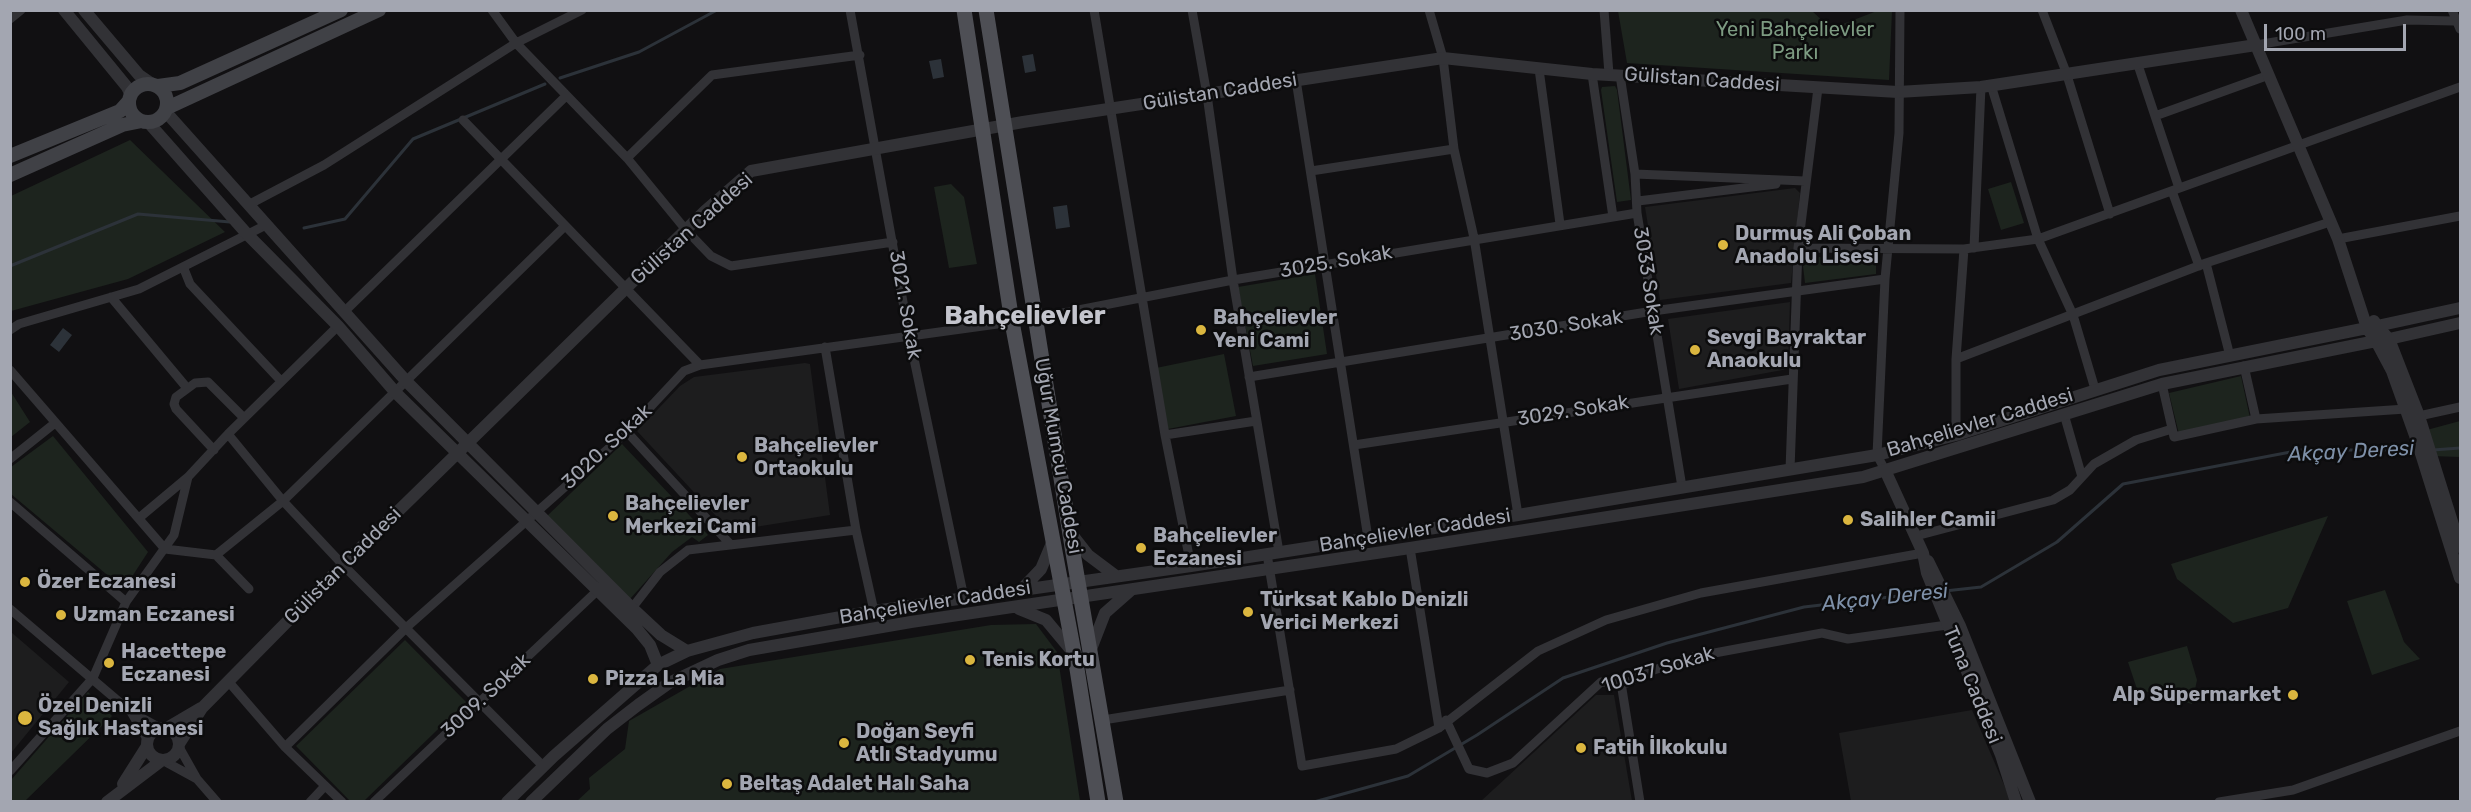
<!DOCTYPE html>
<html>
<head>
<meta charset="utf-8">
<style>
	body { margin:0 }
	#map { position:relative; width:2471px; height:812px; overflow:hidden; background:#111012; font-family:Rubik,sans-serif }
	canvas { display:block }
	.frame { position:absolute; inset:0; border:12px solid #a3a6b1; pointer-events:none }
	.scale { position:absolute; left:2264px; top:24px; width:142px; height:27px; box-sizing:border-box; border:3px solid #a3a6b1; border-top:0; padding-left:8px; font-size:18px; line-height:21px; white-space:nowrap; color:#a3a6b1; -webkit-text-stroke:4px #0c0c0d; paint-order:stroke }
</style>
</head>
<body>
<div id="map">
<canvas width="2471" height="812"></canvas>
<div class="frame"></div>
<div class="scale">100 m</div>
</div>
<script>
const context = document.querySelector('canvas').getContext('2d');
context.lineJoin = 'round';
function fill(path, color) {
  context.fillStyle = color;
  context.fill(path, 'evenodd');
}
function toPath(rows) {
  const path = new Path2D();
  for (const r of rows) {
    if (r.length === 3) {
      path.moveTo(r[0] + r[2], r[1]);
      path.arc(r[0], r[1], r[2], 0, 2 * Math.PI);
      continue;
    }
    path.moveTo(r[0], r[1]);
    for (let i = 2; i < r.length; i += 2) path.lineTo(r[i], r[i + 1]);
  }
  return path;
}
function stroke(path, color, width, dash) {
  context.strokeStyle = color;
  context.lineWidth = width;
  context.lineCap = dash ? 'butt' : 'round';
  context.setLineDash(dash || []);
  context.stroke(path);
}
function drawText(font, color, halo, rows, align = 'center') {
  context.font = font + ' Rubik,sans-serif';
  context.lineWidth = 5;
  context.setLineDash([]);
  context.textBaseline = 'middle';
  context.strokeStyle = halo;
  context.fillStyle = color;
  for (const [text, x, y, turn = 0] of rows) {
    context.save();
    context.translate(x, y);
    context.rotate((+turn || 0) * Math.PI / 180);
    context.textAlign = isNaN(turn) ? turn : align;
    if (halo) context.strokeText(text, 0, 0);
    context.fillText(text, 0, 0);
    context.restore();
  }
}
const built = toPath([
	[1795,188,1800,193,1791,283,1660,300,1645,207],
	[1790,302,1788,369,1679,389,1668,319],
	[805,363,810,364,830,515,730,531,637,431,680,386,694,377],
	[11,632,69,682,11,753],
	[1596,695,1614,695,1632,801,1481,801],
	[1972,710,2011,801,1851,801,1839,733]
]);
const green = toPath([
	[1618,11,1812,11,1825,23,1835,27,1877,11,1892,11,1889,80,1627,63],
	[1615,86,1617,90,1631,200,1617,202,1601,90,1602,87],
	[130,140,225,232,128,279,11,311,11,196],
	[2011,182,2024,223,2001,230,1988,189],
	[951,184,964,197,977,264,949,268,934,187],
	[1819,257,1876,258,1876,274,1805,283,1803,266],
	[1315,274,1327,354,1253,366,1238,287],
	[1224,354,1236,416,1168,429,1156,368],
	[2241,376,2250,418,2179,434,2169,393],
	[11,392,30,422,11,437,10,437],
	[2460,421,2460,457,2431,456,2423,431],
	[53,436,148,552,124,589,11,494,11,467],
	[622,444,708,535,699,542,692,537,672,552,630,599,547,516],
	[2328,516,2288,608,2233,623,2177,579,2171,564],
	[2385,590,2404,642,2420,659,2372,675,2347,601],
	[1036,624,1057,652,1080,801,577,801,590,789,589,778,625,749,629,721,720,669,991,625],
	[405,640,466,702,364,801,350,801,296,746],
	[2187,646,2197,680,2192,704,2137,689,2128,662],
	[88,692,112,716,25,801,11,801,11,780]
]);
const water = toPath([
	[1033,54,1036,71,1025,73,1022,56],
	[941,59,944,77,933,79,929,61],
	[1067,205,1070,227,1056,229,1053,207],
	[63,328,72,335,59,352,50,345]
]);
const stream = toPath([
	[560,78,639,52,717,10],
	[304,228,345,219,413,139,545,84],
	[10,266,138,214,230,222],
	[2433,450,2460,448],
	[1945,591,1981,587,2057,542,2123,484,2301,450,2417,450],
	[1314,802,1408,776,1477,735,1563,678,1667,643,1804,607,1933,592]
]);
const minor = toPath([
	[492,10,516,43,627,158,686,230,711,256,731,266,893,242],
	[850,10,909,335,964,598],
	[1094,10,1165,435,1191,566],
	[1192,10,1207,95,1233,280,1279,552],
	[1429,10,1443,58,1454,149,1474,238,1518,515],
	[1604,10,1609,74],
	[2042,10,2066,72,2110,214],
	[2452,10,2460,29],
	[10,19,21,10],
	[2256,45,2407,20,2454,21],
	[2137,62,2179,188],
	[1539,69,1560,224],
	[1592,74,1613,217],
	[1620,75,1635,174,1637,213,1682,487],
	[1296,80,1368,538],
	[1991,85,2038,239,2073,315,2095,389],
	[2155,116,2269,75],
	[463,120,700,365],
	[627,158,712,75,860,55],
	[1311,171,1454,149],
	[1635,174,1805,181],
	[2172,191,2199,266],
	[1638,201,1776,184],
	[248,205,324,165,516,43,582,10],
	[2338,239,2460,216],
	[1798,248,1964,249,2038,239,2460,87],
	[1974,248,1981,87],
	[2206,263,2230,356],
	[184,269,190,284,281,381],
	[111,297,187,388],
	[345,311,566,96],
	[1037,318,1233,280,1637,213],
	[338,326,228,434,283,501,343,565,543,766],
	[10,330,19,324,139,289,266,225],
	[825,347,856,530,874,611],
	[1956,359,2206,263,2330,222],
	[2244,366,2256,419,2406,409],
	[10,370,165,549,216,555,283,501,565,226],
	[1249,377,1653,311,1885,279],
	[2162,384,2174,437,2256,419],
	[2064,414,2082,477],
	[2419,416,2460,407],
	[627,432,731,545],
	[1165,435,1256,421],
	[1956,435,1956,359,1964,249],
	[1354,445,1792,379],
	[214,450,176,409,174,404,176,397,195,383,208,382,244,418],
	[10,459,55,423],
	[1790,470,1798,248,1818,88],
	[1885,470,1877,455,1885,279,1899,133,1900,10],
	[10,502,126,602],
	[139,518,188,477,228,434],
	[1916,536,2053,500,2070,490,2094,464,2136,440,2172,429],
	[1410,548,1439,728],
	[1267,554,1302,766,1396,749,1439,728,1538,651,1606,620,1701,593,1923,553],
	[216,555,249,589],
	[632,608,660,572,688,550,856,530],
	[10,609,131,712,160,728],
	[228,681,285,747,342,802],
	[1618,685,1622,689,1640,802],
	[131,712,147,739],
	[1103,720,1290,690],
	[1446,720,1469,769,1487,773,1513,763,1601,682,1627,683,1645,673,1693,657,1822,633,1848,639,1947,625],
	[179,747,197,779,217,802],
	[285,747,407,627,627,432,684,371,700,365,1012,322],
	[164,761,197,779],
	[10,771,93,678,126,602,174,535,188,477],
	[310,802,325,786],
	[374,802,598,590],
	[2219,802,2293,790,2460,731]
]);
const tertiary = toPath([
	[64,10,127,87,131,95],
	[84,10,139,75,152,84],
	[165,111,407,382,632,608,661,635,687,651],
	[148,122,247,234,338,326,396,393,637,629,650,645,658,665],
	[2374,321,2377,326,2460,308],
	[2460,323,2389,339,2419,416,2460,547],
	[1885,470,1923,553,1927,573,2001,755,2016,802],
	[1070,532,1088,555,1116,576],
	[1928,561,1960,626,2030,802],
	[1022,589,1041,569,1052,543],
	[1019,609,1046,620,1071,650],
	[1091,649,1105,613,1130,591],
	[163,744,16],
	[167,728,201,708],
	[179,744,202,708,343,565,705,211,751,171,1023,122,1443,58,1592,74,1898,92,1981,87,2256,45],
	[123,784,147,746],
	[107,802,161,761],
	[507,802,554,756,658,665,687,651,753,633,874,611,1191,566,1518,515,1877,455,1956,435,2159,370,2367,328,2377,326,2389,339,2376,341,2367,328,2338,239,2241,10],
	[531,802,607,729,638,705,669,683,718,660,749,650,911,622,1410,548,1863,477,2162,384,2376,341,2392,371,2417,441,2460,578]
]);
const secondary = toPath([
	[148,103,19],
	[158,86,180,83,341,10],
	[167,108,379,10],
	[10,156,120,111,129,101],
	[10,175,122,125,142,121]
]);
const primary = toPath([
	[964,10,1012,322,1077,669,1098,802],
	[986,10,1072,547,1116,802]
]);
const markers = [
	[1723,245,6,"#dbb63f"],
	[1201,330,6,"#dbb63f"],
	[1695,350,6,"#dbb63f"],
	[742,457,6,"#dbb63f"],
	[613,516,6,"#dbb63f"],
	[1848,520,6,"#dbb63f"],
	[1141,548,6,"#dbb63f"],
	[25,582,6,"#dbb63f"],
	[1248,612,6,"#dbb63f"],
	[61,615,6,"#dbb63f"],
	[970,660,6,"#dbb63f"],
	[109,663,6,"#dbb63f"],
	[593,679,6,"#dbb63f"],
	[2293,695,6,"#dbb63f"],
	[25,718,8,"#dbb63f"],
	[844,743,6,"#dbb63f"],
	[1581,748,6,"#dbb63f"],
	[727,784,6,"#dbb63f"]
];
const parkNames = [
	["Yeni Bahçelievler",1795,30],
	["Parkı",1795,53]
];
const streetNames = [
	["Gülistan Caddesi",1702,80,4],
	["Gülistan Caddesi",1220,92,-9],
	["Gülistan Caddesi",692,229,-42],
	["3025. Sokak",1336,262,-10],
	["3033 Sokak",1648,281,81],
	["3021. Sokak",905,305,80],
	["3030. Sokak",1566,326,-9],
	["3029. Sokak",1573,411,-9],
	["Bahçelievler Caddesi",1980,423,-17],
	["3020. Sokak",607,447,-43],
	["Uğur Mumcu Caddesi",1058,456,80],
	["Bahçelievler Caddesi",1415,531,-9],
	["Gülistan Caddesi",343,566,-45],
	["Bahçelievler Caddesi",935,603,-9],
	["10037 Sokak",1658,670,-17],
	["Tuna Caddesi",1972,685,68],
	["3009. Sokak",486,696,-43]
];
const poiNames = [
	["Durmuş Ali Çoban",1735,234],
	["Anadolu Lisesi",1735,257],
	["Bahçelievler",1213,318],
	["Yeni Cami",1213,341],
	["Sevgi Bayraktar",1707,338],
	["Anaokulu",1707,361],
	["Bahçelievler",754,446],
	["Ortaokulu",754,469],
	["Bahçelievler",625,504],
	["Merkezi Cami",625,527],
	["Salihler Camii",1860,520],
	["Bahçelievler",1153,536],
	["Eczanesi",1153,559],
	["Özer Eczanesi",37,582],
	["Türksat Kablo Denizli",1260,600],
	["Verici Merkezi",1260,623],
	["Uzman Eczanesi",73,615],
	["Hacettepe",121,652],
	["Eczanesi",121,675],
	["Tenis Kortu",982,660],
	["Pizza La Mia",605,679],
	["Alp Süpermarket",2281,695,"right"],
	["Özel Denizli",38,706],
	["Sağlık Hastanesi",38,729],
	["Doğan Seyfi",856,732],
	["Atlı Stadyumu",856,755],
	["Fatih İlkokulu",1593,748],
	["Beltaş Adalet Halı Saha",739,784]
];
const waterNames = [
	["Akçay Deresi",2351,452,-3],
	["Akçay Deresi",1885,598,-6]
];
const districtNames = [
	["Bahçelievler",1025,316]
];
fill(built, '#1d1d1e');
fill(green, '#1d241e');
fill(water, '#2c3239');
stroke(stream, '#2c3239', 3);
stroke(minor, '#323236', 9);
stroke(tertiary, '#323236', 12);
stroke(secondary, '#404146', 14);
stroke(primary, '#4e4f55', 15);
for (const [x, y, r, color] of markers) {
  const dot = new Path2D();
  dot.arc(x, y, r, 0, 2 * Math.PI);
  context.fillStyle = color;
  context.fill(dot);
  stroke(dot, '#0c0c0d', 2);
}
drawText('20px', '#7c9a81', '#0c0c0d', parkNames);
drawText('20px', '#a3a6b1', '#0c0c0d', streetNames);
drawText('bold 20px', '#a3a6b1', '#0c0c0d', poiNames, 'left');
drawText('italic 21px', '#7e90a8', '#0c0c0d', waterNames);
drawText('bold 26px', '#c4c5cd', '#0c0c0d', districtNames);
</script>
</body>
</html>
